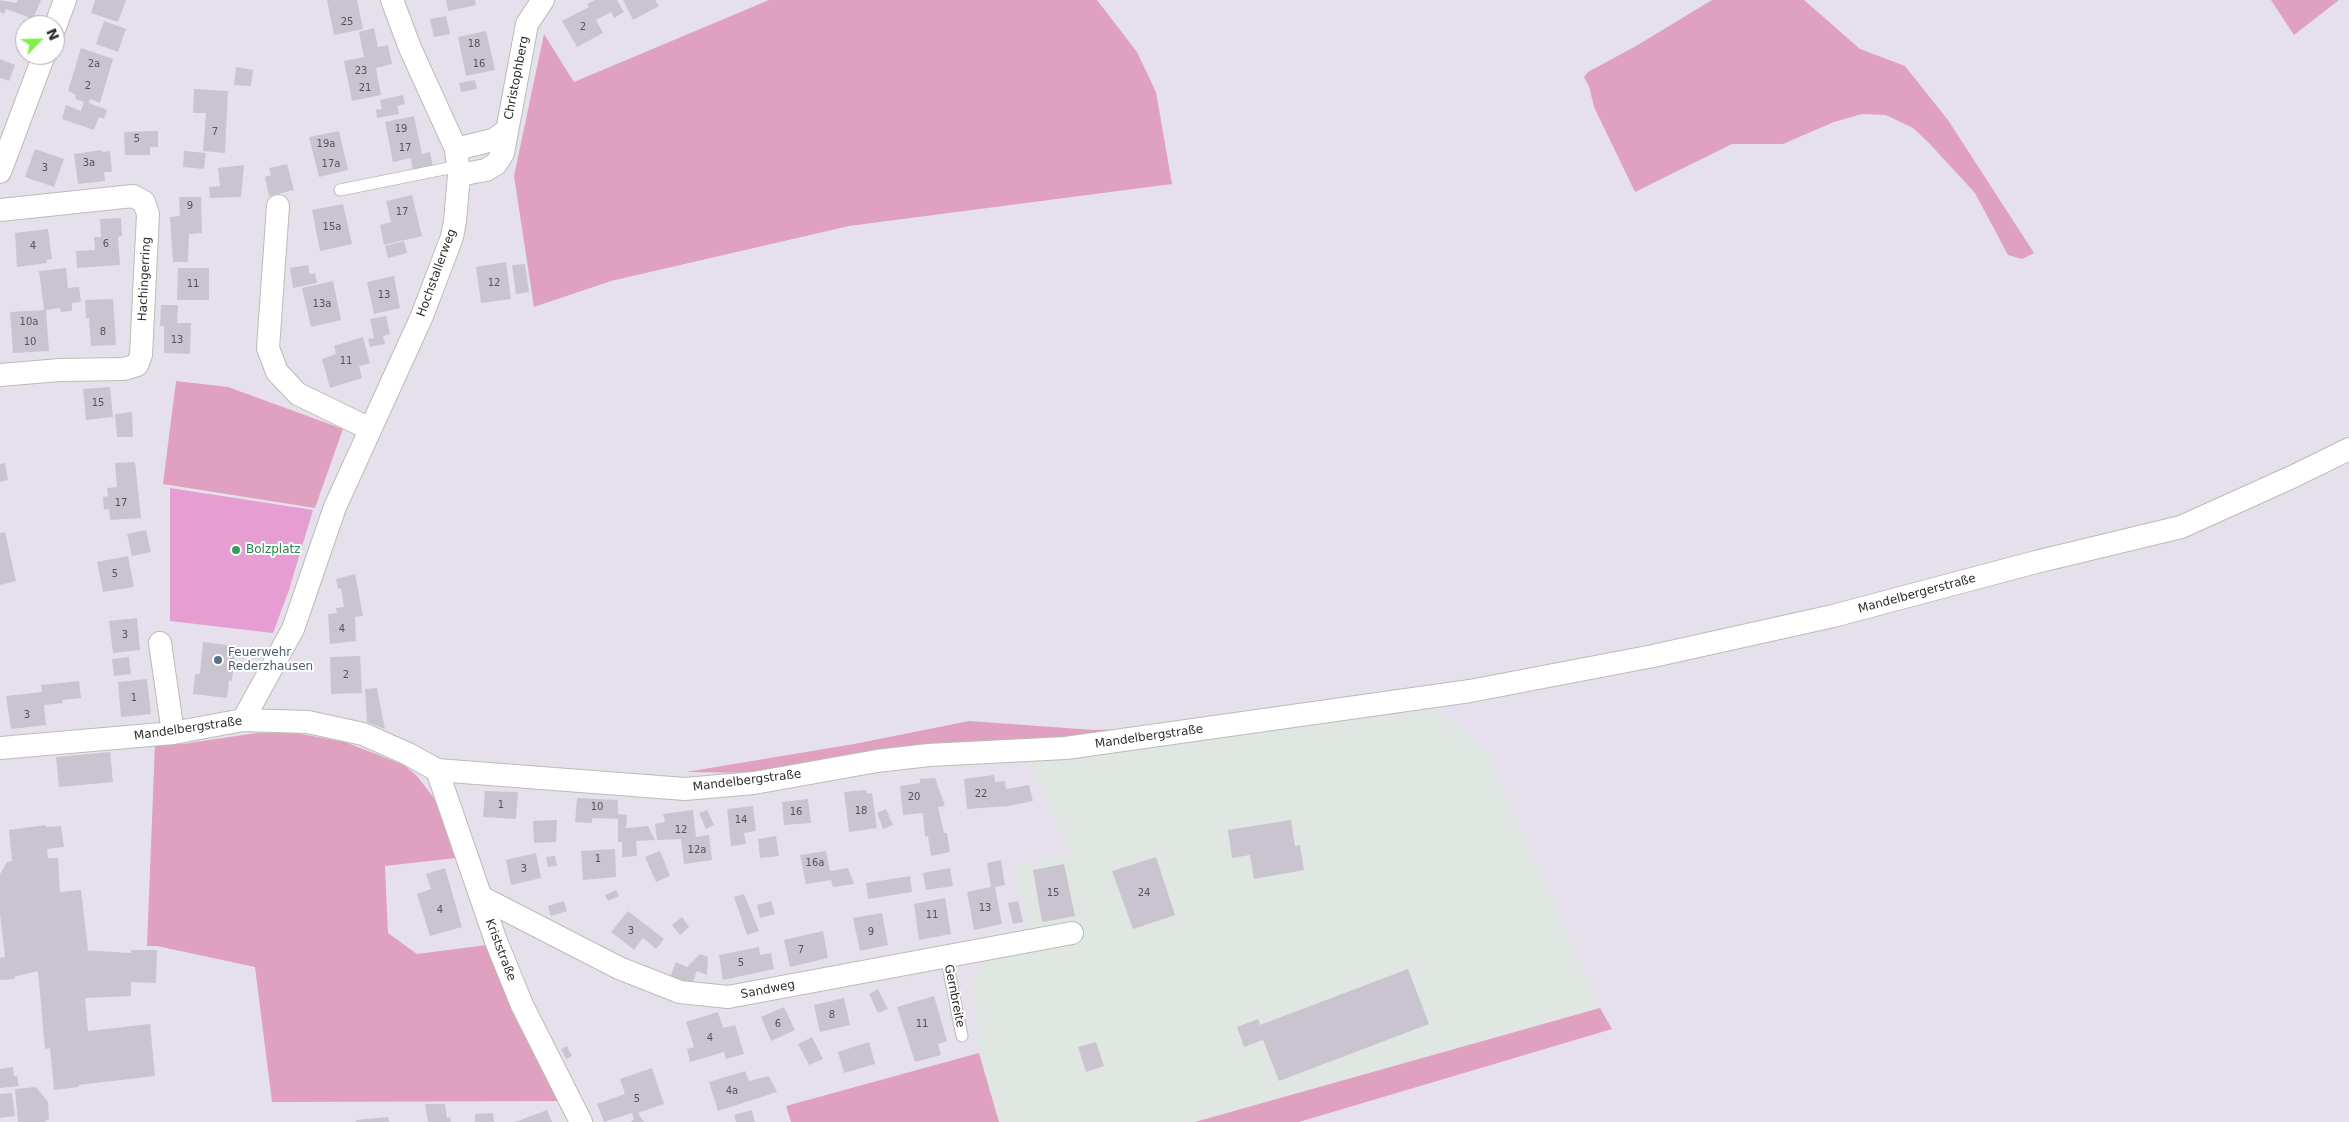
<!DOCTYPE html>
<html>
<head>
<meta charset="utf-8">
<style>
	body { margin:0 }
	#map { position:relative; width:2349px; height:1122px; overflow:hidden; background:#e6e0ed; font-family:"DejaVu Sans",sans-serif }
	canvas { display:block }
	.north { position:absolute; left:15px; top:15px; width:50px; height:50px; box-sizing:border-box; background:#fff; border:1px solid #ababab; border-radius:50%; rotate:66deg; font-size:14px; font-weight:700; line-height:20px; text-align:center; color:#2d2d2d }
	.north::after { content:''; display:block; margin:auto; width:18px; height:22px; background:#82f04b; clip-path:polygon(50% 0,100% 100%,50% 72%,0 100%) }
</style>
</head>
<body>
<div id="map">
<canvas width="2349" height="1122"></canvas>
<div class="north">N</div>
</div>
<script>
const context = document.querySelector('canvas').getContext('2d');
context.lineJoin = 'round';
function fill(path, color) {
  context.fillStyle = color;
  context.fill(path, 'evenodd');
}
function toPath(rows) {
  const path = new Path2D();
  for (const r of rows) {
    path.moveTo(r[0], r[1]);
    for (let i = 2; i < r.length; i += 2) path.lineTo(r[i], r[i + 1]);
  }
  return path;
}
function stroke(path, color, width, dash) {
  context.strokeStyle = color;
  context.lineWidth = width;
  context.lineCap = dash ? 'butt' : 'round';
  context.setLineDash(dash || []);
  context.stroke(path);
}
function drawText(font, color, halo, rows, align = 'center') {
  context.font = font + ' "DejaVu Sans",sans-serif';
  context.lineWidth = 4;
  context.setLineDash([]);
  context.textBaseline = 'middle';
  context.strokeStyle = halo;
  context.fillStyle = color;
  for (const [text, x, y, turn = 0] of rows) {
    context.save();
    context.translate(x, y);
    context.rotate((+turn || 0) * Math.PI / 180);
    context.textAlign = isNaN(turn) ? turn : align;
    if (halo) context.strokeText(text, 0, 0);
    context.fillText(text, 0, 0);
    context.restore();
  }
}
const industrial = toPath([
	[1438,711,1487,752,1600,1007,1195,1122,999,1122,979,1053,973,975,1028,931,1015,865,1071,855,1028,756]
]);
const green = toPath([
	[769,0,1097,0,1137,52,1156,92,1172,184,849,226,611,281,534,307,514,176,544,34,574,82],
	[1712,0,1804,0,1860,49,1905,66,1948,120,2034,253,2022,259,2008,255,1975,193,1929,143,1913,128,1886,115,1862,114,1834,122,1783,144,1732,144,1635,192,1594,107,1589,86,1584,77,1588,72,1636,46],
	[2271,0,2339,0,2294,35],
	[176,381,228,387,343,429,315,508,163,484],
	[969,721,1094,730,1163,728,1071,738,943,743,886,748,758,773,686,772,854,744],
	[256,733,296,733,345,742,404,765,416,775,434,798,456,858,385,866,388,933,417,954,487,945,563,1101,272,1102,255,967,157,946,147,946,155,744,183,744],
	[1600,1008,1612,1029,1299,1122,1195,1122],
	[979,1053,999,1122,791,1122,786,1106]
]);
const pitch = toPath([
	[170,488,313,510,289,590,273,633,170,621]
]);
const building = toPath([
	[0,0,16,3,18,0,41,0,33,19,6,9,4,14,0,12],
	[95,0,126,0,118,22,91,13],
	[327,0,357,0,363,29,334,35],
	[446,0,475,0,476,5,448,11],
	[595,0,617,0,624,12,614,18,611,12,596,20,603,33,577,47,562,21,589,7,587,4],
	[623,0,655,0,659,6,633,20],
	[446,16,450,34,434,37,430,19],
	[104,21,126,29,118,52,96,44],
	[374,28,378,47,388,45,392,64,376,68,381,95,352,101,344,61,364,57,359,32],
	[486,31,495,70,466,76,458,37],
	[81,48,113,59,100,103,90,99,89,103,107,110,104,119,99,117,94,130,62,119,66,105,81,111,84,102,75,99,76,95,68,91],
	[0,59,15,65,9,81,0,78],
	[236,67,253,70,251,86,234,85],
	[475,80,477,89,461,92,459,83],
	[194,89,228,91,225,153,203,151,206,113,193,113],
	[403,95,405,104,397,106,399,114,377,118,376,110,382,109,380,100],
	[414,116,422,154,430,152,433,168,413,172,411,158,393,162,385,122],
	[150,131,158,131,158,147,150,147,150,155,125,155,124,132],
	[339,131,348,170,319,177,309,137],
	[35,149,64,159,54,187,25,177],
	[102,150,102,152,110,151,112,172,104,172,105,181,78,184,74,154],
	[184,151,206,153,204,169,183,167],
	[287,164,294,190,269,196,265,177,271,175,269,168],
	[244,165,241,197,210,198,209,187,220,186,218,168],
	[412,195,422,236,384,245,380,225,391,222,386,201],
	[179,197,201,197,202,233,189,234,188,262,173,262,170,217,180,216],
	[343,204,352,244,320,251,312,210],
	[121,218,122,236,118,237,120,265,77,268,76,251,95,250,94,237,101,237,100,219],
	[48,229,52,259,46,260,47,263,17,267,15,233],
	[404,241,407,253,388,258,385,246],
	[506,262,511,299,481,303,476,267],
	[525,264,529,292,516,294,512,265],
	[308,265,310,274,315,273,317,283,293,288,290,268],
	[66,268,68,288,79,287,81,302,72,303,72,311,61,312,60,308,46,310,49,351,13,353,10,312,44,310,39,271],
	[178,268,209,268,209,300,177,300],
	[394,276,400,308,374,314,367,282],
	[333,281,341,320,311,327,302,288],
	[113,299,116,345,91,346,89,318,86,319,85,300],
	[161,305,178,305,177,323,191,323,190,354,164,353,164,326,160,326],
	[386,316,390,334,383,336,385,344,370,347,368,339,374,338,370,319],
	[363,337,370,363,359,366,362,378,330,388,322,359,336,354,334,346],
	[110,387,113,417,86,420,83,389],
	[132,412,133,437,117,437,115,414],
	[135,462,141,518,110,520,109,509,104,510,103,497,108,496,107,488,117,487,115,463],
	[5,463,8,480,0,482,0,464],
	[146,530,151,552,132,556,127,534],
	[5,532,16,581,0,585,0,533],
	[128,556,134,587,103,592,97,562],
	[355,574,363,616,355,617,356,641,330,644,328,614,337,613,336,608,344,607,341,588,338,589,336,579],
	[137,618,140,650,113,653,109,621],
	[203,642,236,646,232,681,229,680,227,698,193,694,195,674,200,674],
	[360,656,362,693,331,694,330,657],
	[129,657,131,674,114,676,112,659],
	[147,679,151,714,121,717,118,682],
	[79,681,81,698,62,700,63,703,44,705,46,725,11,729,6,696,42,692,41,685],
	[377,688,381,709,385,729,367,722,365,689],
	[110,752,113,782,59,787,56,757],
	[994,775,995,782,1005,781,1006,789,1029,785,1033,801,1009,806,967,809,964,779],
	[935,778,945,806,938,807,944,833,947,833,950,852,931,856,928,836,925,837,923,813,903,815,900,786,920,783,920,779],
	[866,790,867,794,872,793,877,828,849,832,844,792],
	[485,791,518,792,516,819,483,817],
	[577,798,618,800,618,814,627,815,626,828,648,826,655,840,636,841,637,856,622,857,622,842,618,842,618,819,592,818,592,823,575,822],
	[808,799,811,823,784,825,782,802],
	[753,806,756,831,744,833,746,844,731,846,727,809],
	[886,809,893,825,883,829,877,813],
	[693,810,696,837,709,835,712,860,684,864,681,839,657,840,655,824,665,822,663,814],
	[707,810,714,825,706,829,699,813],
	[557,820,556,842,534,843,533,821],
	[1291,820,1295,846,1300,845,1304,870,1254,879,1250,855,1232,858,1228,830],
	[46,825,46,827,61,826,64,847,47,849,48,858,58,858,60,892,81,890,88,950,80,950,131,953,131,950,157,950,156,983,131,982,131,996,85,998,88,1031,150,1024,155,1076,78,1085,79,1087,54,1090,50,1048,45,1049,38,971,14,977,15,979,0,980,0,958,5,957,0,914,0,874,7,862,12,861,9,830],
	[776,836,779,856,760,858,758,839],
	[615,849,616,877,583,880,581,851],
	[660,851,670,876,656,882,645,857],
	[826,851,830,871,848,868,854,884,833,887,831,880,806,884,800,855],
	[536,853,541,878,511,885,506,860],
	[555,856,557,866,548,867,546,857],
	[1156,857,1175,915,1133,929,1112,871],
	[1001,860,1005,885,995,887,1002,924,974,930,967,892,991,887,987,863],
	[1064,864,1075,916,1042,922,1033,870],
	[445,868,462,927,430,936,417,894,431,889,426,874],
	[950,868,953,886,926,890,923,873],
	[910,876,912,892,868,899,866,883],
	[616,890,619,896,608,901,605,895],
	[744,894,759,931,747,935,734,897],
	[945,898,951,934,919,940,914,904],
	[564,901,567,911,551,916,548,906],
	[771,901,775,914,760,918,757,905],
	[1018,901,1023,922,1013,924,1008,903],
	[628,911,664,939,656,949,643,938,634,950,611,932],
	[882,913,888,945,860,951,853,918],
	[682,917,689,927,680,935,672,925],
	[823,931,828,958,790,967,784,940],
	[759,947,760,955,771,953,774,969,723,980,719,955],
	[700,954,708,957,707,975,697,971,691,986,670,977,676,962,687,967],
	[1408,969,1429,1024,1279,1081,1263,1040,1244,1047,1237,1027,1258,1019,1260,1025],
	[878,989,888,1009,878,1013,869,994],
	[934,996,947,1041,938,1044,941,1055,915,1062,897,1007],
	[844,998,850,1025,820,1032,814,1005],
	[784,1007,795,1030,771,1041,761,1017],
	[718,1012,723,1028,735,1025,744,1054,726,1059,724,1052,690,1062,687,1049,694,1047,686,1022],
	[812,1037,823,1059,809,1065,798,1044],
	[869,1042,875,1064,844,1073,838,1052],
	[1096,1042,1104,1066,1086,1072,1078,1047],
	[567,1046,572,1056,566,1059,561,1049],
	[13,1067,14,1076,17,1076,19,1086,0,1088,0,1069],
	[652,1068,664,1104,638,1113,644,1122,629,1122,634,1120,632,1113,604,1122,597,1104,625,1094,620,1079],
	[745,1071,749,1081,769,1076,777,1092,718,1111,709,1082],
	[36,1087,48,1102,49,1120,45,1120,46,1122,18,1122,15,1089],
	[12,1093,15,1116,0,1118,0,1094],
	[425,1104,445,1104,447,1118,450,1117,451,1122,428,1122],
	[547,1110,552,1122,515,1122],
	[752,1110,755,1122,736,1122,734,1115],
	[493,1113,494,1122,475,1122,475,1114],
	[388,1117,389,1122,356,1122,356,1120]
]);
const lane = toPath([
	[340,190,459,166],
	[946,956,962,1036]
]);
const street = toPath([
	[55,27,65,0],
	[456,149,493,140,506,131],
	[0,172,44,55],
	[459,175,486,170,496,164,503,153,527,24,543,0],
	[278,206,268,348,277,372,298,394,370,429],
	[0,210,133,196,144,202,148,214,141,355,137,365,124,369,60,370,0,375],
	[160,643,173,733],
	[243,720,293,629,335,507,422,316,452,237,455,221,459,175,456,149,410,48,392,0],
	[0,748,173,733,243,720,308,722,363,734,408,754,437,770,685,789,754,783,877,761,929,755,1066,748,1470,691,1653,656,1833,616,2036,562,2181,527,2292,477,2349,449],
	[437,770,496,941,522,1005,581,1122],
	[481,897,619,968,680,992,728,997,1072,933]
]);
const markers = [
	[236,550,5,"#2e9e5b"],
	[218,660,5,"#5c6f8a"]
];
const numberNames = [
	["25",347,22],
	["2",583,27],
	["18",474,44],
	["2a",94,64],
	["16",479,64],
	["23",361,71],
	["2",88,86],
	["21",365,88],
	["19",401,129],
	["7",215,132],
	["5",137,139],
	["19a",326,144],
	["17",405,148],
	["3a",89,163],
	["17a",331,164],
	["3",45,168],
	["9",190,206],
	["17",402,212],
	["15a",332,227],
	["6",106,244],
	["4",33,246],
	["12",494,283],
	["11",193,284],
	["13",384,295],
	["13a",322,304],
	["10a",29,322],
	["8",103,332],
	["13",177,340],
	["10",30,342],
	["11",346,361],
	["15",98,403],
	["17",121,503],
	["5",115,574],
	["4",342,629],
	["3",125,635],
	["2",346,675],
	["1",134,698],
	["3",27,715],
	["22",981,794],
	["20",914,797],
	["1",501,805],
	["10",597,807],
	["18",861,811],
	["16",796,812],
	["14",741,820],
	["12",681,830],
	["12a",697,850],
	["1",598,859],
	["16a",815,863],
	["3",524,869],
	["15",1053,893],
	["24",1144,893],
	["13",985,908],
	["4",440,910],
	["11",932,915],
	["3",631,931],
	["9",871,932],
	["7",801,950],
	["5",741,963],
	["8",832,1015],
	["6",778,1024],
	["11",922,1024],
	["4",710,1038],
	["4a",732,1091],
	["5",637,1099]
];
const streetNames = [
	["Christophberg",517,78,-79],
	["Hochstallerweg",437,273,-70],
	["Hachingerring",145,279,-87],
	["Mandelbergerstraße",1917,594,-15],
	["Mandelbergstraße",188,729,-8],
	["Mandelbergstraße",1149,737,-8],
	["Mandelbergstraße",747,781,-7],
	["Kriststraße",500,950,69],
	["Sandweg",768,990,-11],
	["Gernbreite",954,996,79]
];
const leisureNames = [
	["Bolzplatz",246,550]
];
const serviceNames = [
	["Feuerwehr",228,653],
	["Rederzhausen",228,667]
];
fill(industrial, '#e0e6e1');
fill(green, '#e0a0bf');
fill(pitch, '#e69dd2');
fill(building, '#cac4d0');
stroke(lane, '#b7bfb3', 13);
stroke(street, '#b7bfb3', 24);
stroke(lane, '#fff', 11);
stroke(street, '#fff', 22);
for (const [x, y, r, color] of markers) {
  const dot = new Path2D();
  dot.arc(x, y, r, 0, 2 * Math.PI);
  context.fillStyle = color;
  context.fill(dot);
  stroke(dot, '#fff', 2);
}
drawText('10px', '#545356', null, numberNames);
drawText('12px', '#2d2d2d', '#fff', streetNames);
drawText('12px', '#27864d', '#fff', leisureNames, 'left');
drawText('12px', '#4e5e75', '#fff', serviceNames, 'left');
</script>
</body>
</html>
